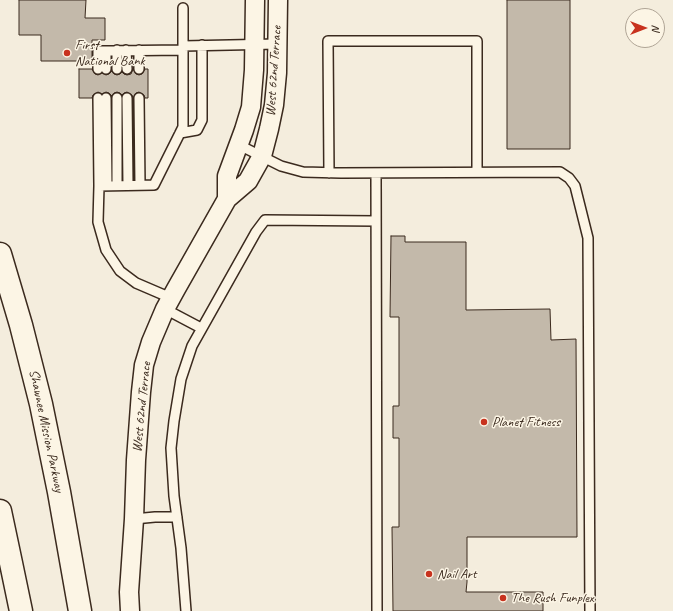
<!DOCTYPE html>
<html>
<head>
<meta charset="utf-8">
<style>
	body { margin:0 }
	#map { position:relative; width:673px; height:611px; overflow:hidden; background:#f4eddd; font-family:Caveat,sans-serif }
	canvas { display:block }
	.north { position:absolute; left:625px; top:8px; width:40px; height:40px; box-sizing:border-box; background:#fcf5e5; border:1px solid #afa495; border-radius:50%; rotate:90deg; font-size:11px; font-weight:700; line-height:16px; text-align:center; color:#3b2a1e }
	.north::after { content:''; display:block; margin:auto; width:14px; height:18px; background:#c8321e; clip-path:polygon(50% 0,100% 100%,50% 72%,0 100%) }
</style>
</head>
<body>
<div id="map">
<canvas width="673" height="611"></canvas>
<div class="north">N</div>
</div>
<script>
const context = document.querySelector('canvas').getContext('2d');
context.lineJoin = 'round';
function fill(path, color) {
  context.fillStyle = color;
  context.fill(path, 'evenodd');
}
function toPath(rows) {
  const path = new Path2D();
  for (const r of rows) {
    path.moveTo(r[0], r[1]);
    for (let i = 2; i < r.length; i += 2) path.lineTo(r[i], r[i + 1]);
  }
  return path;
}
function stroke(path, color, width, dash) {
  context.strokeStyle = color;
  context.lineWidth = width;
  context.lineCap = dash ? 'butt' : 'round';
  context.setLineDash(dash || []);
  context.stroke(path);
}
function drawText(font, color, halo, rows, align = 'center') {
  context.font = font + ' Caveat,sans-serif';
  context.lineWidth = 3;
  context.setLineDash([]);
  context.textBaseline = 'middle';
  context.strokeStyle = halo;
  context.fillStyle = color;
  for (const [text, x, y, turn = 0] of rows) {
    context.save();
    context.translate(x, y);
    context.rotate((+turn || 0) * Math.PI / 180);
    context.textAlign = isNaN(turn) ? turn : align;
    if (halo) context.strokeText(text, 0, 0);
    context.fillText(text, 0, 0);
    context.restore();
  }
}
const building = toPath([
	[19,0,86,0,85,18,105,18,105,40,92,40,92,61,41,61,41,35,19,35,19,0],
	[507,0,570,0,570,149,507,149,507,0],
	[79,69,92,69,95,74,98,75,102,73,106,75,109,74,112,71,114,74,117,75,120,74,122,72,124,74,127,75,131,74,133,69,136,74,139,75,142,74,145,69,148,69,148,98,145,98,144,95,139,92,136,93,133,98,132,95,127,92,124,93,122,95,120,93,117,92,114,93,112,96,109,93,106,92,102,94,98,92,93,95,92,98,79,98,79,69],
	[391,236,405,236,405,242,466,242,466,310,550,309,551,340,576,339,577,537,467,537,467,582,466,592,543,592,543,611,393,611,392,527,399,527,399,438,393,438,393,406,399,406,399,317,390,317,391,236]
]);
const lane = toPath([
	[183,8,183,46],
	[117,50,117,69],
	[126,50,127,69],
	[139,50,139,69],
	[98,69,98,51,183,50],
	[106,69,106,51],
	[98,98,99,186],
	[106,98,107,186],
	[127,98,128,185],
	[139,98,140,185],
	[180,133,197,130,202,120,202,45],
	[239,145,281,166,303,172,341,173,560,172,569,178,575,186,588,238,590,611],
	[329,173,328,41,477,41,477,172],
	[376,173,377,611],
	[117,185,117,98],
	[171,298,136,283,120,271,106,250,98,222,99,186,154,185,183,127,183,46,277,44],
	[165,309,201,328],
	[134,519,155,517,177,517],
	[186,611,181,548,174,496,171,448,174,421,181,379,192,346,256,232,265,220,376,221]
]);
const street = toPath([
	[227,199,227,176,244,130,251,107,254,70,255,0],
	[130,611,129,592,134,519,136,460,141,392,144,365,151,342,165,309,176,289,227,199,248,181,262,156,269,129,274,105,277,73,278,0]
]);
const highway = toPath([
	[0,254,21,325,41,404,59,492,80,611],
	[0,511,11,563,21,611]
]);
const markers = [
	[67,53,4,"#c8321e"],
	[484,422,4,"#c8321e"],
	[429,574,4,"#c8321e"],
	[503,598,4,"#c8321e"]
];
const poiNames = [
	["First",75,45],
	["National Bank",75,61],
	["Planet Fitness",492,422],
	["Nail Art",437,574],
	["The Rush Funplex",511,598]
];
const streetNames = [
	["West 62nd Terrace",274,71,-86],
	["West 62nd Terrace",142,407,-84],
	["Shawnee Mission Parkway",46,431,78]
];
fill(building, '#c3b9aa');
stroke(building, '#3b2a1e', 1);
stroke(lane, '#3b2a1e', 12);
stroke(street, '#3b2a1e', 21);
stroke(highway, '#3b2a1e', 25);
stroke(lane, '#fcf5e5', 9);
stroke(street, '#fcf5e5', 18);
stroke(highway, '#fcf5e5', 22);
for (const [x, y, r, color] of markers) {
  const dot = new Path2D();
  dot.arc(x, y, r, 0, 2 * Math.PI);
  context.fillStyle = color;
  context.fill(dot);
  stroke(dot, '#fcf5e5', 1.5);
}
drawText('14px', '#3b2a1e', '#fcf5e5', poiNames, 'left');
drawText('14px', '#3b2a1e', '#fcf5e5', streetNames);
</script>
</body>
</html>
